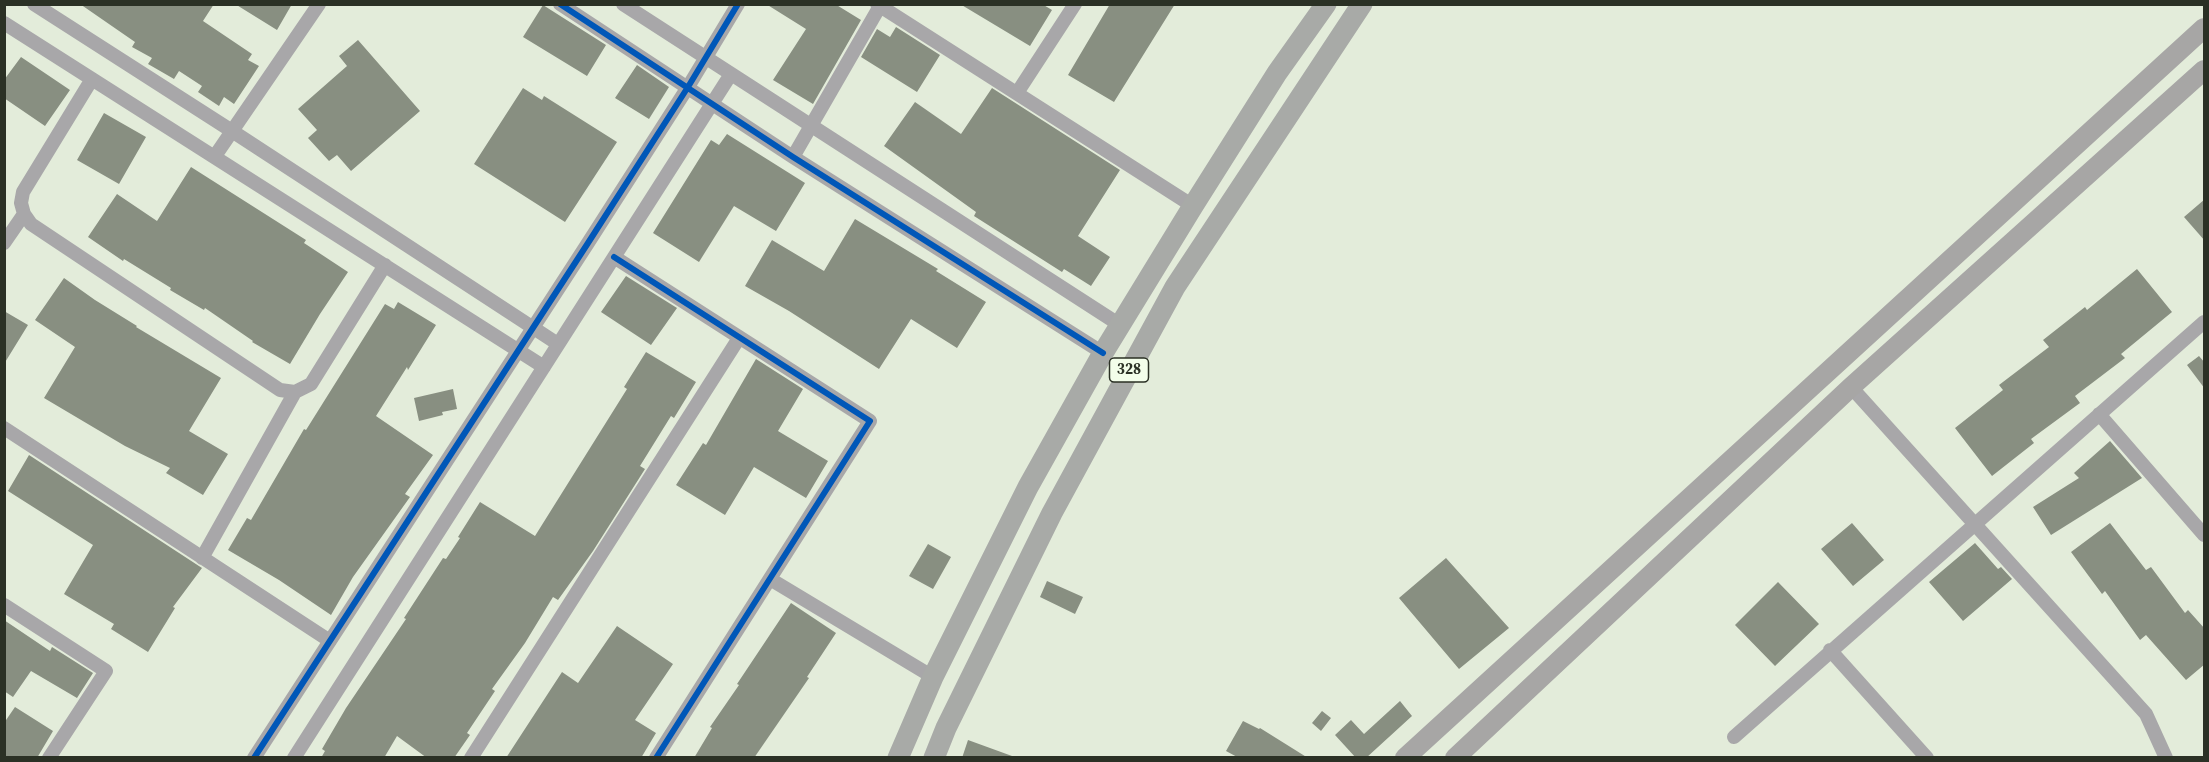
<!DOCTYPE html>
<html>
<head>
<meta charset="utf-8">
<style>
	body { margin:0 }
	#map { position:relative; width:2209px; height:762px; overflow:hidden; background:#e3ecda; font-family:"Source Serif 4",serif }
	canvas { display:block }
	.frame { position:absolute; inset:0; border:6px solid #2b3125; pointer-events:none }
</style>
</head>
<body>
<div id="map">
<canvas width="2209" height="762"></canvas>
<div class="frame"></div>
</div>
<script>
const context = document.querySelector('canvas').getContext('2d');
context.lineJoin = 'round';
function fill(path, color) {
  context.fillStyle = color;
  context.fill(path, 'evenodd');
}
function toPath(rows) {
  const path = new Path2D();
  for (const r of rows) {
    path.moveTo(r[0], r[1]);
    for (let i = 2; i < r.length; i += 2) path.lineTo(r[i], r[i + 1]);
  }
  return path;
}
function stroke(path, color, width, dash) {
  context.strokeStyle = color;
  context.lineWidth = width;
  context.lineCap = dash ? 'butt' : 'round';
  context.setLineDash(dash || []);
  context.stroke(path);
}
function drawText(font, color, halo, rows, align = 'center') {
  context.font = font + ' "Source Serif 4",serif';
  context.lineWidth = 6;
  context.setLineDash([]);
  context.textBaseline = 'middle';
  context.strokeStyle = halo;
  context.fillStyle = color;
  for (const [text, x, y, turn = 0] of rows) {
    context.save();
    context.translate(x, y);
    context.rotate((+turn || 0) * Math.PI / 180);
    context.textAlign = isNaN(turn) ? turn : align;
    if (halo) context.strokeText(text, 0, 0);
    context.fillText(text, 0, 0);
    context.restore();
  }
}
const building = toPath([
	[80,4,214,4,203,21,252,54,248,60,259,66,234,104,224,97,219,106,198,92,202,86,179,71,174,79,148,64,152,58,132,47,135,42],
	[235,4,292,4,277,30],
	[766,4,835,4,861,20,813,104,773,80,806,29],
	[960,4,1042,4,1052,10,1030,46],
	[1110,4,1175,4,1114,102,1068,75],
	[543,5,606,45,587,76,523,37],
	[896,27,940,55,917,92,861,57,877,29,890,37],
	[358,40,420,111,351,171,337,155,329,161,308,138,317,130,298,109,347,66,339,56],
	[21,57,70,90,45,126,4,98,4,80],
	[637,65,669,87,649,119,615,98],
	[523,88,542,100,544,96,617,142,565,222,474,164],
	[992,88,1120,170,1078,236,1110,257,1091,286,1064,269,1062,272,974,216,976,212,884,146,915,102,961,134],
	[104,113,146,137,119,184,77,160],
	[727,134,805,183,776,231,734,206,699,262,653,233,711,140,719,145],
	[191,167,306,240,304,243,348,272,320,314,290,364,252,342,253,341,205,308,204,310,170,290,171,288,124,259,123,261,88,237,117,194,157,221],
	[2205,199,2205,241,2184,217],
	[855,219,938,269,936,271,986,302,957,348,911,319,879,369,789,311,745,286,772,240,824,271],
	[2137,269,2172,312,2121,354,2125,358,2075,396,2080,403,2031,439,2034,443,1992,476,1955,428,2003,390,1999,385,2049,347,2043,340,2085,307,2087,310],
	[626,276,677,308,651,345,601,312],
	[64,278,95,300,137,326,136,327,221,378,189,431,228,454,203,495,166,473,170,468,125,446,44,398,75,347,35,320],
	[398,302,436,325,408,370,407,367,376,416,433,455,405,494,410,497,353,577,331,615,279,580,228,550,247,518,251,520,304,429,306,430,385,304,394,309],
	[4,311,28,325,4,364],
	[646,352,696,382,674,418,671,416,640,466,645,469,593,551,558,600,553,597,525,643,492,689,495,691,467,733,470,735,454,758,427,758,397,736,384,758,321,758,325,751,322,749,346,708,406,619,404,618,443,558,446,559,460,538,458,537,480,502,535,536,627,389,624,387],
	[2199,356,2205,363,2205,389,2187,365],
	[756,359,803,389,778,431,828,461,806,498,754,467,725,515,676,485,703,443,706,445],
	[453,389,457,409,442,412,443,415,419,421,414,398],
	[2110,441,2142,478,2051,535,2033,507,2079,478,2074,473],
	[29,455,202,568,173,607,175,608,148,652,111,629,114,624,64,594,93,545,8,491],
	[1852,523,1884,560,1853,586,1821,549],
	[2110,523,2146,570,2151,567,2185,613,2188,610,2205,629,2205,664,2186,680,2146,635,2140,640,2105,591,2102,594,2071,552],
	[1975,543,1998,569,2001,567,2012,579,1963,621,1929,582],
	[928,544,951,557,933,589,909,576],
	[1446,558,1509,628,1459,669,1399,598],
	[1047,581,1083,597,1075,614,1040,597],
	[1778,582,1819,624,1775,666,1735,625],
	[791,603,836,633,807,677,809,678,754,758,694,758,712,728,710,727,739,685,737,684],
	[4,620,50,651,52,647,93,673,77,698,31,671,13,697,4,691],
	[617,626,673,664,635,720,656,733,641,758,506,758,562,672,578,683],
	[1400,701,1412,716,1366,758,1356,758,1335,735,1351,720,1364,734],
	[15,707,53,731,37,758,4,758,4,723],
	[1322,711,1331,718,1321,731,1312,723],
	[1243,721,1259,729,1260,728,1308,758,1239,758,1226,751],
	[968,740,1012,756,1011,758,962,758]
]);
const minor = toPath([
	[34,4,232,131,558,344],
	[560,4,793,157,1103,353],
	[623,4,1120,325],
	[877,4,1193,206],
	[4,23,544,367],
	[92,79,23,192,21,203,24,214,31,224,280,390,295,392,311,384,385,265],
	[1017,93,1075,4],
	[215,156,319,4],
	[793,157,880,6],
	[4,243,24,214],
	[614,257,870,421,656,758],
	[1851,387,2146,714,2166,758],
	[2099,414,2204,535],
	[4,428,330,641],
	[202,558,295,392],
	[770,579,933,677],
	[4,605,106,671,49,758],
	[1830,650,1927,758],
	[1734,737,2204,322],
	[254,758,588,243,688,87,738,4],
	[294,758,731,74],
	[471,758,739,338]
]);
const secondary = toPath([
	[1405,758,2204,28],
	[1455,758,1851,387,2204,70]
]);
const primary = toPath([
	[898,758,933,677,1028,487,1103,353,1193,206,1277,73,1326,4],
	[934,758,946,728,1052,513,1175,287,1362,4]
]);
const cycleway = toPath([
	[560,4,793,157,1103,353],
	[614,257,870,421,656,758],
	[254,758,588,243,688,87,738,4]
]);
const shields = [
	[1129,370,39]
];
const shieldNames = [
	["328",1129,370]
];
fill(building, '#888f81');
stroke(minor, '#a8a7a9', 14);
stroke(secondary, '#a7a6a5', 20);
stroke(primary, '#a8aaa7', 21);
stroke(cycleway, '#0057b8', 6);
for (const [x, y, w] of shields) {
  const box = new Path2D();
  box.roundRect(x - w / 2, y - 12, w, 24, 4.5);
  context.fillStyle = '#f3feea';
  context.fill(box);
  stroke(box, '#2b3125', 1.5);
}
drawText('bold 15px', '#2b3125', null, shieldNames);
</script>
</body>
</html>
